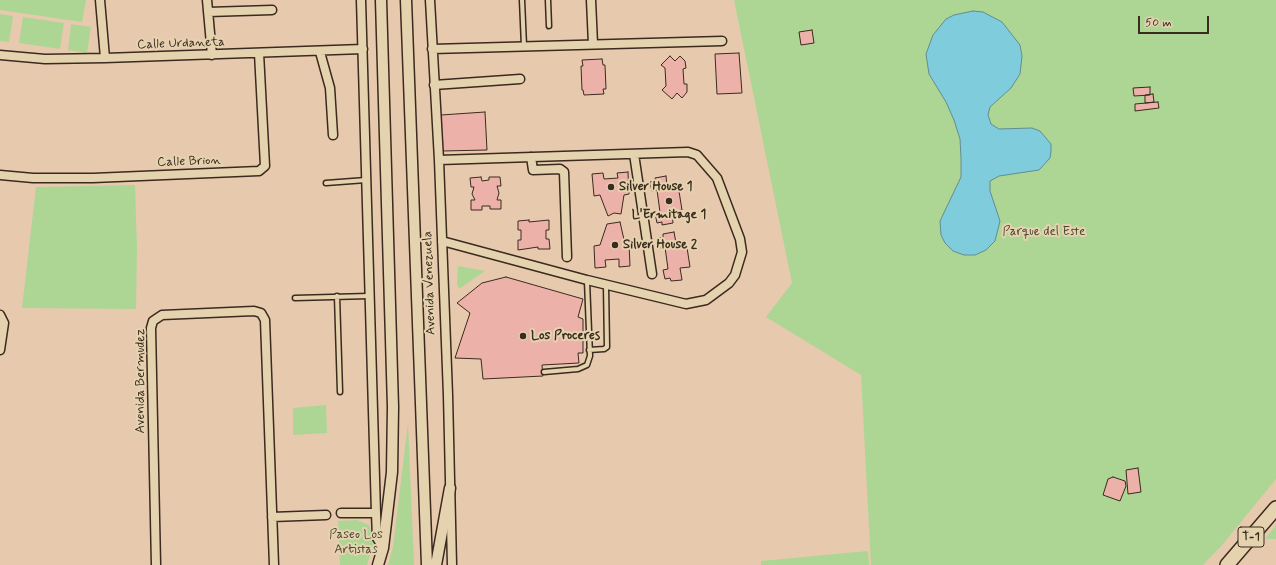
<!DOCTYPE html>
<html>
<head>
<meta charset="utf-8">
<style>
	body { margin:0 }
	#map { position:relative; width:1276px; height:565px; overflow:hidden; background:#e7c9ae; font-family:Mynerve,sans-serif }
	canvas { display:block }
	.scale { position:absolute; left:1138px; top:16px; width:71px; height:18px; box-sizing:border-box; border:2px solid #3b2a1e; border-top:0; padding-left:5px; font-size:12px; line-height:14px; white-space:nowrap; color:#3b2a1e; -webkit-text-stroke:3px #e5d3b0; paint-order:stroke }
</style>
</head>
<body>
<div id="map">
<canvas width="1276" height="565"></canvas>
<div class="scale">50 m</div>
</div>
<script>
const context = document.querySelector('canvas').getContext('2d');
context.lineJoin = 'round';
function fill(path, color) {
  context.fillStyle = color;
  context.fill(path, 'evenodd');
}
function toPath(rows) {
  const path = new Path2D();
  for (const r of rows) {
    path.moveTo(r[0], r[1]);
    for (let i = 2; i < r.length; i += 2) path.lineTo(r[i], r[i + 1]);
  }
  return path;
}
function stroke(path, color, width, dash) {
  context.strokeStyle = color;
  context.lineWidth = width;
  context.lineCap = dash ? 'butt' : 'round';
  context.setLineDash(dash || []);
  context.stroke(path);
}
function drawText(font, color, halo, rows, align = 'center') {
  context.font = font + ' Mynerve,sans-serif';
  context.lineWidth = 4;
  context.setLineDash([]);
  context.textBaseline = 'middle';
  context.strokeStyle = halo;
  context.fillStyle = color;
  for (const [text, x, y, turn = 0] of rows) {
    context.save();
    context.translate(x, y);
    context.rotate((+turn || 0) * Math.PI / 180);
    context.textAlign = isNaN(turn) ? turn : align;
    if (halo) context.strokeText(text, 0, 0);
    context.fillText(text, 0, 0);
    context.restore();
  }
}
const green = toPath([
	[0,0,86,0,82,22,0,10],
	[734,0,1276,0,1276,479,1223,544,1203,565,871,565,861,375,766,317,792,283],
	[0,14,13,16,9,42,0,41],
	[23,17,64,23,60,49,19,43],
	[71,24,91,27,87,53,68,50],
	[135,185,137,249,136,309,22,308,36,187],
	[458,266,485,271,459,289,457,283],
	[326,405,327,433,293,435,293,408],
	[408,423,414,565,388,565,393,547],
	[357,520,369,525,374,542,367,565,340,565,338,521],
	[1276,525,1276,539,1265,539],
	[868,551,869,565,761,565,761,561]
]);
const water = toPath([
	[973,11,983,12,1002,22,1020,45,1022,56,1020,74,1011,88,990,107,988,115,991,124,999,129,1032,128,1040,131,1051,144,1051,151,1050,158,1039,170,999,176,990,181,990,191,1000,221,995,241,986,250,975,255,964,255,953,251,945,243,941,235,940,221,961,177,961,158,960,139,954,120,946,102,929,74,926,54,933,35,946,19,954,15,973,11]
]);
const building = toPath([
	[812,30,814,43,801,45,799,32,812,30],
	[739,53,742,93,717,94,715,54,739,53],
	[670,56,675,61,680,56,685,61,686,68,683,69,684,84,687,84,687,92,682,98,677,93,672,99,662,90,666,86,665,68,661,65,670,56],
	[602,59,603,65,605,65,606,89,603,89,604,94,584,95,583,90,582,90,581,66,583,66,582,60,602,59],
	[1150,87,1150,95,1134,96,1133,88,1150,87],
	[1153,94,1154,102,1145,103,1145,95,1153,94],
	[1158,102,1159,108,1135,111,1135,104,1158,102],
	[485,112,487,150,442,151,441,115,485,112],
	[628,172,629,194,624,195,621,214,614,213,608,216,600,195,594,196,592,174,603,173,604,179,618,178,617,173,628,172],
	[666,176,667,186,678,185,682,210,672,212,673,223,662,225,662,222,657,223,655,213,660,212,657,190,652,191,650,182,655,181,655,178,666,176],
	[481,177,482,181,489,180,489,177,500,177,501,186,497,186,499,193,497,200,501,200,501,209,490,209,490,206,482,206,482,210,471,210,471,200,475,200,472,194,474,187,471,187,470,178,481,177],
	[529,220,529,222,549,220,549,230,546,230,546,239,549,239,550,249,538,249,538,247,518,250,518,240,521,240,521,230,518,230,518,221,529,220],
	[620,222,625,244,629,244,630,266,619,267,619,259,605,260,606,267,595,268,594,246,600,245,607,224,620,222],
	[674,232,676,243,686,241,690,267,680,268,682,280,671,281,670,278,665,279,663,270,668,269,665,247,660,248,658,238,663,238,663,234,674,232],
	[506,277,583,299,578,317,583,319,583,353,578,353,579,363,542,365,543,376,483,379,481,359,455,358,470,313,457,303,482,283,506,277],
	[1138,468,1141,492,1128,494,1126,470,1138,468],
	[1113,477,1125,481,1126,486,1120,501,1103,495,1108,479,1113,477]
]);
const service = toPath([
	[522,0,524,46],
	[548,0,549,26],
	[326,183,366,180],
	[337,296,340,392],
	[295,298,369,296],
	[589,350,604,349,607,347,606,285],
	[544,372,578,369,587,365,590,356,587,281]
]);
const minor = toPath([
	[100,0,105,58],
	[207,0,212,55],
	[361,0,376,513,377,538,383,548],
	[430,0,439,160,448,395,452,565],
	[591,0,593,44],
	[208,12,272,10],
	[432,49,722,41],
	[320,52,330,88,333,135],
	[0,55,45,59,105,58,363,49],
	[434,85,520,79],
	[634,154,652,274],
	[531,157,533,170,560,169,564,172,567,257],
	[439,160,688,152,697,155,717,178,740,239,742,252,735,275,729,283,706,300,686,304,587,280,442,241],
	[0,175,33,178,93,178,259,171,265,166,259,53],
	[0,315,4,323,0,350],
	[341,513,376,513],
	[272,517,326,515],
	[156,565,151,328,153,321,162,315,254,311,261,313,265,320,274,565]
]);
const tertiary = toPath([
	[406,0,427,565],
	[378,565,383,548,392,472,393,407,381,0],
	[436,565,450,488]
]);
const primary = toPath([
	[1227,565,1276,508]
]);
const markers = [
	[611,187,4,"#3b2a1e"],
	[669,201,4,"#3b2a1e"],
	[615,245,4,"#3b2a1e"],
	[523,336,4,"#3b2a1e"]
];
const shields = [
	[1251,537,26]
];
const shieldNames = [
	["T-1",1251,537]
];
const streetNames = [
	["Calle Urdaneta",181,44,-2],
	["Calle Brion",189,162,-2],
	["Avenida Venezuela",430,283,-92],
	["Avenida Bermudez",141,381,-90]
];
const poiNames = [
	["Silver House 1",619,187],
	["L'Ermitage 1",669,215,"center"],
	["Silver House 2",623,245],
	["Los Proceres",531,336]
];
const parkNames = [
	["Parque del Este",1044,232],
	["Paseo Los",356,535],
	["Artistas",356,550]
];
fill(green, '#add694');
fill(water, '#7fcddc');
stroke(water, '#648c90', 1);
fill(building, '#ecb2aa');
stroke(building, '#3b2a1e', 1);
stroke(service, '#3b2a1e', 7);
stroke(minor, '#3b2a1e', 11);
stroke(tertiary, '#3b2a1e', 13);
stroke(primary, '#3b2a1e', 16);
stroke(service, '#e5d3b0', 4);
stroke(minor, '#e5d3b0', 8);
stroke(tertiary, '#e5d3b0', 10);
stroke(primary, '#e5d3b0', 13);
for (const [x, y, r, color] of markers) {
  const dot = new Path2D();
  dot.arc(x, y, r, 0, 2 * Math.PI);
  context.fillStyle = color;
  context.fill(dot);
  stroke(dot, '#e5d3b0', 1.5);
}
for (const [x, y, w] of shields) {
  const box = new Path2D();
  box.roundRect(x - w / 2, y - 10, w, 20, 3);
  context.fillStyle = '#e5d3b0';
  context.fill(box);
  stroke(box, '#3b2a1e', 1);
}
drawText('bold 12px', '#3b2a1e', null, shieldNames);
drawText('13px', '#3b2a1e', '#e5d3b0', streetNames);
drawText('bold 13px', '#3b2a1e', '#e5d3b0', poiNames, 'left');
drawText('13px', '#4c4430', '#e5d3b0', parkNames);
</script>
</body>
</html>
